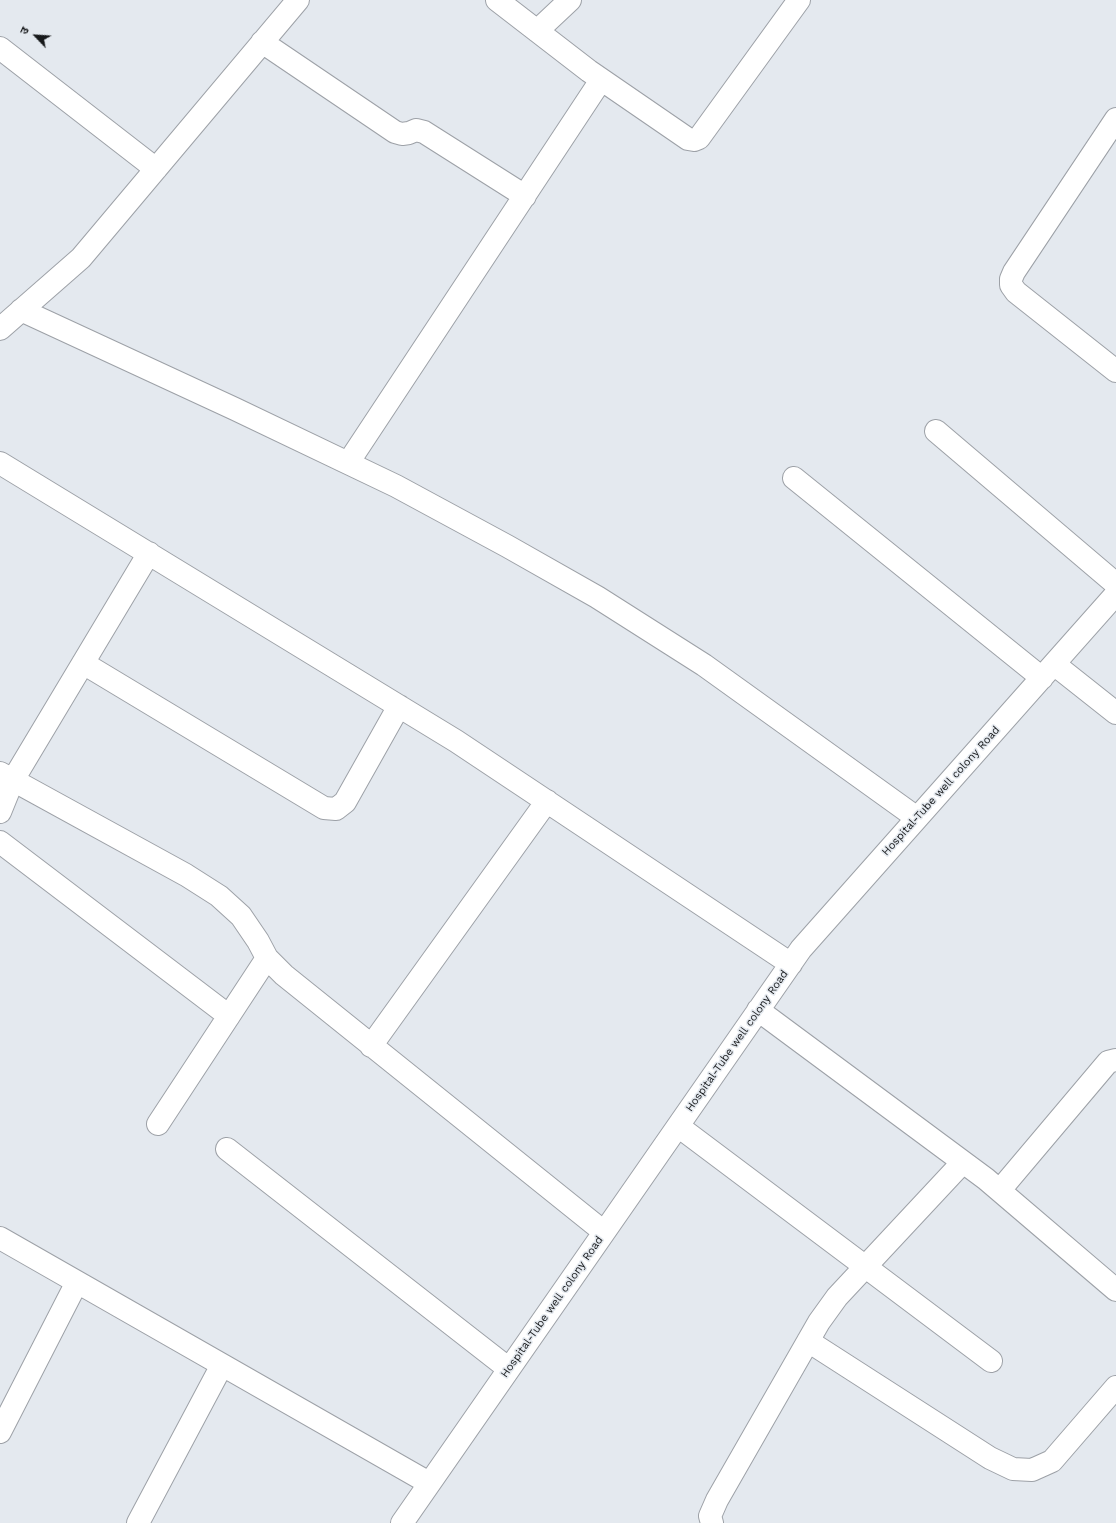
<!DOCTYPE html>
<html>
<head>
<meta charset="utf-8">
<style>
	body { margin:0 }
	#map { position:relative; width:1116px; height:1523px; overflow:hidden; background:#e4e9ef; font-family:"Work Sans","Noto Sans Devanagari",sans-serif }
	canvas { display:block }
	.north { position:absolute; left:16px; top:16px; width:40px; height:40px; -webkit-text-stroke:3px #e4e9ef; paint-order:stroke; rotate:295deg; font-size:11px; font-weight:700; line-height:16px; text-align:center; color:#17191b }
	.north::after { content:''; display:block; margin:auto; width:14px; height:18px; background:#17191b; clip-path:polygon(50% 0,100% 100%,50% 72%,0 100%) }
</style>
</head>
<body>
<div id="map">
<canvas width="1116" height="1523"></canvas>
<div class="north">उ</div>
</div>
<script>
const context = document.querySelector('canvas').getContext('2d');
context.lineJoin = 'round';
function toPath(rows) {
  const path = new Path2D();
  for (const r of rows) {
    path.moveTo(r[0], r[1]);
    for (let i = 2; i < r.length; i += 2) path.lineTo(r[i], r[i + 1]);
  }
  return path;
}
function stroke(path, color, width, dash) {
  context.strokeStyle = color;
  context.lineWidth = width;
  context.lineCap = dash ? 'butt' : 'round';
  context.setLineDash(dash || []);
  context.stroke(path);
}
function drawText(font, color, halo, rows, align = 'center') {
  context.font = font + ' "Work Sans",sans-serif';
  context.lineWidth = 3;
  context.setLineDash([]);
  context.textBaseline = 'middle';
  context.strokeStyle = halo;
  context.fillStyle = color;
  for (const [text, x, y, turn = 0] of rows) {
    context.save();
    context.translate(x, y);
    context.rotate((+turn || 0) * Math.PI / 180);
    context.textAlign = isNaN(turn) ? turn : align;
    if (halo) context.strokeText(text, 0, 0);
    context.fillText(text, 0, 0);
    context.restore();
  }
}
const minor = toPath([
	[497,0,589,71,688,139,694,140,699,138,799,0],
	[537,31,570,0],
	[262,42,395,132,402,134,409,133,416,130,424,132,525,196],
	[0,48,156,169],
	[1116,119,1014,272,1011,279,1011,285,1016,292,1116,371],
	[21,310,235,409,396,486,507,546,597,597,704,665,917,818],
	[0,329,81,258,298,0],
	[936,431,1116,584],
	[0,463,456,741,791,964],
	[348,463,601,80],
	[794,478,1042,678],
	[83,663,324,808,336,809,345,802,399,706],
	[1054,664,1116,713],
	[0,773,186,875,219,896,241,916,258,941,267,958,284,975,604,1232],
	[0,812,13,780,149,553],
	[0,842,229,1016],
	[758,1010,986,1179,1116,1290],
	[371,1046,547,801],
	[158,1124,267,958],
	[678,1126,991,1361],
	[227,1149,509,1369],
	[1000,1190,1108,1062,1116,1060],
	[0,1238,429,1483],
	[808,1341,990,1458,1013,1469,1032,1470,1052,1461,1116,1387],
	[0,1432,77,1282],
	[138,1523,222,1365],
	[402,1523,801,949,1116,594],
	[712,1523,710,1516,717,1500,819,1322,837,1297,963,1162]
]);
const streetNames = [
	["Hospital-Tube well colony Road",941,791,-48],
	["Hospital-Tube well colony Road",737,1041,-55],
	["Hospital-Tube well colony Road",552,1307,-55]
];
stroke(minor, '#9da1a7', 24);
stroke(minor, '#fff', 22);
drawText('11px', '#17191b', '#e4e9ef', streetNames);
</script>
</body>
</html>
